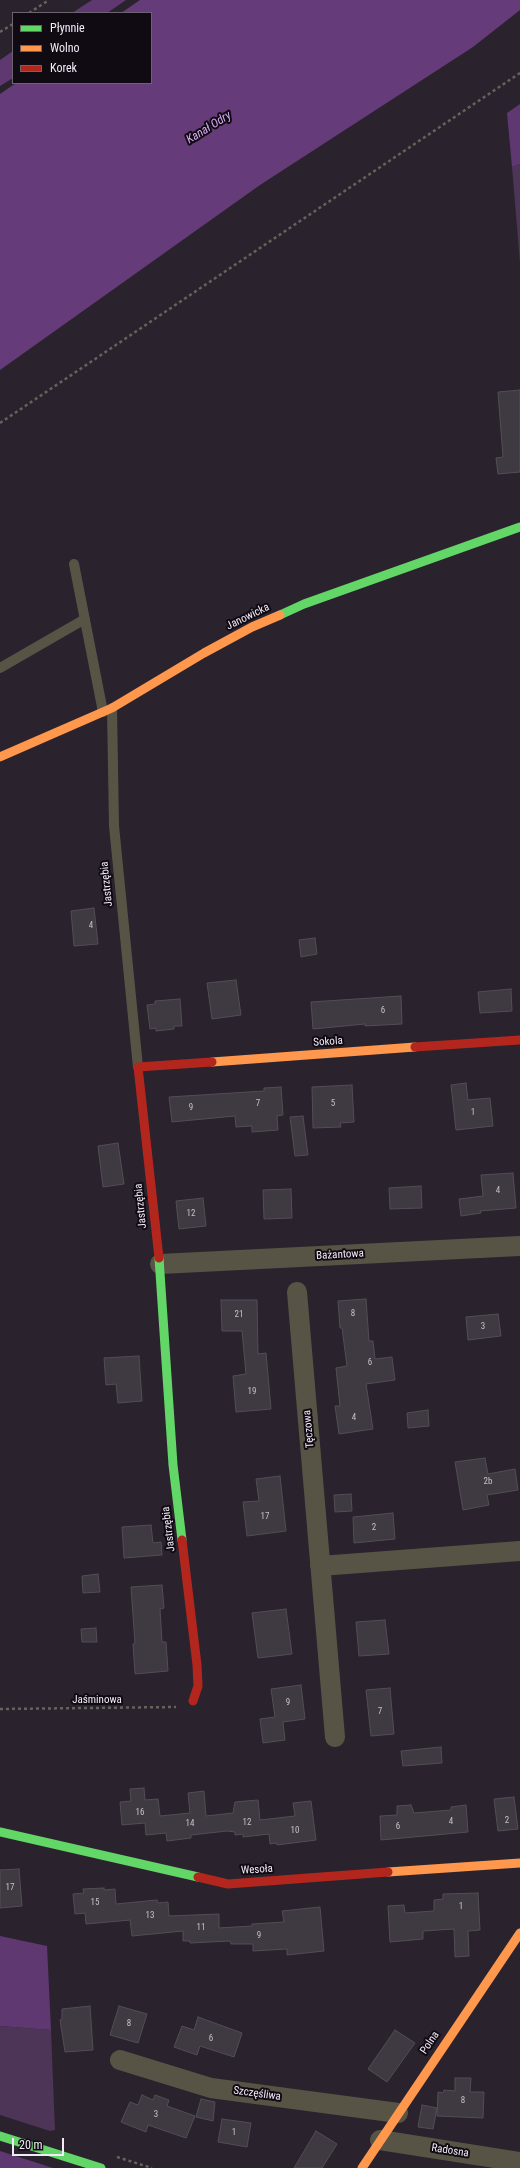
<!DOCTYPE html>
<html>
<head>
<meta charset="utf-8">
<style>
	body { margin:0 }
	#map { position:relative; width:520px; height:2168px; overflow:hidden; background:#2a232d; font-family:"Roboto Condensed",sans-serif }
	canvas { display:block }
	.legend { position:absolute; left:12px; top:12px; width:140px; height:72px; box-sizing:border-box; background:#100b13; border:1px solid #6b646f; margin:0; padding:5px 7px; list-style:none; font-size:12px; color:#f3eaf8 }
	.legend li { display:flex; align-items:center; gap:8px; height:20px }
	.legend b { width:20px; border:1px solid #6b646f }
	.scale { position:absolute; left:12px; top:2138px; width:52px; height:18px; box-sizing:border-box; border:2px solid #f3eaf8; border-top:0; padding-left:5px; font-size:12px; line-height:14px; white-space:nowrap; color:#f3eaf8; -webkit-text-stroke:3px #100b13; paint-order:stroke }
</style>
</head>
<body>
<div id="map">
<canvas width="520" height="2168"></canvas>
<ul class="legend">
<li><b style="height:5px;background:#63d668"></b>Płynnie</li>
<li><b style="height:5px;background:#ff974d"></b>Wolno</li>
<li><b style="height:5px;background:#b3261e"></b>Korek</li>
</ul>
<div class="scale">20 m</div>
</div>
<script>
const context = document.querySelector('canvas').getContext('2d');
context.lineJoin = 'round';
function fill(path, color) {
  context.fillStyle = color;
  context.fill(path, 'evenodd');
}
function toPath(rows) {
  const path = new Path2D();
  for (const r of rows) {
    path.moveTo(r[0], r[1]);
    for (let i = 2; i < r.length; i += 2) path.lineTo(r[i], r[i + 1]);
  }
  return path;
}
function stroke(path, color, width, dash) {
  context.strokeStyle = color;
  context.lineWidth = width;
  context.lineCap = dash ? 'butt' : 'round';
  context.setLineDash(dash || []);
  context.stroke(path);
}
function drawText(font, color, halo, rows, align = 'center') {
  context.font = font + ' "Roboto Condensed",sans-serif';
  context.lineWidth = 4;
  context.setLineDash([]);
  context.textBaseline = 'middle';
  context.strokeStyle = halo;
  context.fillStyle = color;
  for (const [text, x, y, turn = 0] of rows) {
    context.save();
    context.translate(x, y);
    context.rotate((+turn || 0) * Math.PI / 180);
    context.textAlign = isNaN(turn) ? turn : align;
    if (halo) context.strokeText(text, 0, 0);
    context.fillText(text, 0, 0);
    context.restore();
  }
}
const green = toPath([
	[520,164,520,263,512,167],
	[0,2026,51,2030,55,2130,50,2131,0,2115]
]);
const forest = toPath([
	[92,0,126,0,107,13,72,13],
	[13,51,13,78,0,86,0,60],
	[520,104,520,164,512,167,507,113],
	[0,1936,47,1946,51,2030,0,2026],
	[0,2151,53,2168,0,2168]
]);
const water = toPath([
	[140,0,520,0,520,10,473,47,260,185,0,370,0,94,16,83,151,83,151,13,121,13]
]);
const building = toPath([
	[520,390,520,472,498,474,496,458,503,457,498,392,520,390],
	[94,908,98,944,74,946,71,911,94,908],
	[315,938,317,954,301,957,299,940,315,938],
	[236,980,241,1015,212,1019,207,983,236,980],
	[511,989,512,1011,480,1013,478,992,511,989],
	[401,996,402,1024,365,1026,365,1024,313,1029,311,1002,401,996],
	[180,999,182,1026,174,1026,174,1029,156,1031,156,1028,150,1029,147,1005,155,1004,155,1001,180,999],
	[466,1083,468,1100,490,1098,493,1126,456,1130,451,1085,466,1083],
	[352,1085,354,1122,340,1123,341,1127,313,1128,312,1087,352,1085],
	[281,1087,283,1115,277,1116,278,1130,252,1132,252,1126,236,1127,235,1116,172,1122,169,1097,264,1091,264,1088,281,1087],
	[303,1116,308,1155,295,1156,290,1117,303,1116],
	[118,1143,124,1184,103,1187,98,1146,118,1143],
	[513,1173,516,1208,480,1211,481,1213,461,1216,459,1199,483,1196,481,1175,513,1173],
	[421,1186,422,1208,390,1209,389,1188,421,1186],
	[291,1189,292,1218,264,1219,263,1190,291,1189],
	[203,1198,206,1226,179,1229,176,1201,203,1198],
	[366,1299,369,1341,373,1341,375,1359,392,1357,395,1380,366,1384,373,1429,339,1434,335,1406,340,1406,336,1368,347,1366,342,1328,340,1328,338,1301,366,1299],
	[221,1300,257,1300,258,1354,266,1353,271,1409,236,1412,233,1376,246,1374,242,1331,222,1331,221,1300],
	[498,1314,501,1336,468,1340,466,1317,498,1314],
	[139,1356,142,1401,118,1403,116,1384,106,1385,104,1358,139,1356],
	[428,1410,429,1426,408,1428,407,1413,428,1410],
	[485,1458,488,1474,515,1469,518,1490,487,1495,489,1505,463,1510,455,1462,485,1458],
	[280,1476,286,1531,247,1536,243,1502,259,1501,256,1479,280,1476],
	[351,1494,352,1511,335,1512,334,1495,351,1494],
	[393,1513,395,1539,354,1543,353,1517,393,1513],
	[151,1525,153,1543,161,1542,162,1555,124,1558,122,1527,151,1525],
	[98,1574,100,1592,83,1593,82,1576,98,1574],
	[162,1585,164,1608,160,1609,162,1642,166,1642,168,1671,135,1674,133,1644,135,1643,131,1587,162,1585],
	[286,1609,292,1654,258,1658,252,1613,286,1609],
	[385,1620,389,1654,359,1656,356,1622,385,1620],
	[96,1628,97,1642,82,1642,81,1629,96,1628],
	[301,1685,305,1719,283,1722,285,1740,263,1743,260,1719,275,1717,271,1689,301,1685],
	[390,1688,394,1734,371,1736,366,1690,390,1688],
	[441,1747,442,1763,403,1766,401,1751,441,1747],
	[144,1788,145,1800,158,1799,160,1816,190,1813,188,1793,204,1791,206,1816,233,1813,235,1802,258,1800,260,1820,295,1816,293,1803,311,1801,316,1840,277,1845,277,1843,270,1844,269,1834,243,1837,243,1834,235,1835,235,1832,227,1831,191,1835,191,1838,167,1841,166,1833,146,1835,145,1823,122,1825,120,1802,131,1801,130,1789,144,1788],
	[514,1797,518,1829,498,1831,494,1799,514,1797],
	[411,1805,414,1813,451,1810,451,1807,466,1805,468,1832,381,1840,380,1816,397,1815,397,1806,411,1805],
	[19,1869,22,1906,0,1908,0,1870,19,1869],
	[104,1888,104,1890,115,1889,116,1904,157,1900,158,1903,168,1902,169,1916,219,1914,219,1928,252,1926,252,1924,284,1922,282,1911,320,1907,324,1951,287,1955,287,1949,253,1951,253,1944,231,1944,230,1941,190,1943,190,1941,183,1941,183,1931,132,1936,130,1920,86,1924,85,1913,75,1914,73,1894,84,1893,83,1889,104,1888],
	[478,1893,480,1930,468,1931,469,1956,455,1957,454,1929,423,1931,423,1939,390,1942,388,1906,404,1905,405,1913,434,1911,434,1900,443,1899,443,1894,478,1893],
	[90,2006,93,2050,65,2052,60,2020,62,2019,62,2009,90,2006],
	[119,2006,147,2014,138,2043,110,2035,119,2006],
	[198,2017,242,2033,234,2057,200,2046,197,2055,174,2047,182,2026,194,2030,198,2017],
	[395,2030,415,2043,387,2082,368,2069,395,2030],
	[455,2078,471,2078,470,2092,484,2092,483,2118,437,2116,438,2092,443,2093,444,2090,455,2091,455,2078],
	[142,2095,153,2100,155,2095,169,2100,167,2106,195,2116,186,2138,148,2125,146,2132,121,2122,130,2102,138,2105,142,2095],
	[201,2099,215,2102,213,2121,196,2117,201,2099],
	[422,2105,437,2108,433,2129,418,2127,422,2105],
	[222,2119,251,2123,247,2147,218,2142,222,2119],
	[316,2131,337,2144,322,2168,294,2168,316,2131]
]);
const path = toPath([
	[29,13,49,0],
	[0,32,13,24],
	[0,423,520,73],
	[0,1709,176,1707],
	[117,2157,152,2168]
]);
const lane = toPath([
	[74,564,103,712],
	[0,668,85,619],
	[112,708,114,826,138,1067]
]);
const street = toPath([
	[160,1264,520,1246],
	[297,1292,335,1737],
	[320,1566,520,1551],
	[120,2060,211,2088,398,2113],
	[380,2140,520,2162]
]);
const fast = toPath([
	[280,615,304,604,520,527],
	[159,1258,173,1465,182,1540],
	[0,1832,198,1877],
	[0,2136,101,2168]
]);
const slow = toPath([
	[0,757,112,708,204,653,252,627,280,615],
	[212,1062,415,1047],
	[388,1872,520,1863],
	[362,2168,520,1933]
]);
const jam = toPath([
	[415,1047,520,1040],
	[159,1258,138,1067,212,1062],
	[182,1540,197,1665,198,1686,193,1701],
	[198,1877,228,1884,388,1872]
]);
const numberNames = [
	["4",91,926],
	["6",383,1011],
	["7",258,1104],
	["5",333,1104],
	["9",191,1108],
	["1",473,1113],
	["4",498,1191],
	["12",191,1214],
	["8",353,1314],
	["21",239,1315],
	["3",483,1327],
	["6",370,1363],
	["19",252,1392],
	["4",354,1418],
	["2b",488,1482],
	["17",265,1517],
	["2",374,1528],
	["9",288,1703],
	["7",380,1712],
	["16",140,1813],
	["2",507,1821],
	["4",451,1822],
	["12",247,1823],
	["14",190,1824],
	["6",398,1827],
	["10",295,1831],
	["17",10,1888],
	["15",95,1903],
	["1",461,1907],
	["13",150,1916],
	["11",201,1928],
	["9",259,1936],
	["8",129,2024],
	["6",211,2039],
	["8",463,2101],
	["3",156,2115],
	["1",234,2133]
];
const streetNames = [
	["Janowicka",248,617,-26],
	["Jastrzębia",107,884,-96],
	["Sokola",328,1042,-4],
	["Jastrzębia",141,1206,-96],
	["Bażantowa",340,1255,-3],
	["Tęczowa",309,1429,-95],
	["Jastrzębia",169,1529,-97],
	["Jaśminowa",97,1700],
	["Wesoła",257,1870,-4],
	["Polna",430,2043,-56],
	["Szczęśliwa",257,2094,8],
	["Radosna",450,2151,9]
];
const waterNames = [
	["Kanał Odry",209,128,-32]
];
fill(green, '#4c3557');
fill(forest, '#5f3872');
fill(water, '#653c79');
fill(building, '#3f3a42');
stroke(building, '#534d56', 1);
stroke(path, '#67635c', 2.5, [3, 3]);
stroke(lane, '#585445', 10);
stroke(street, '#585445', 20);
stroke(fast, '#63d668', 9);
stroke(slow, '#ff974d', 9);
stroke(jam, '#b3261e', 9);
drawText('9px', '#c6beca', null, numberNames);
drawText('11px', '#f3eaf8', '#100b13', streetNames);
drawText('italic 12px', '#dcabf7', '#100b13', waterNames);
</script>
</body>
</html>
